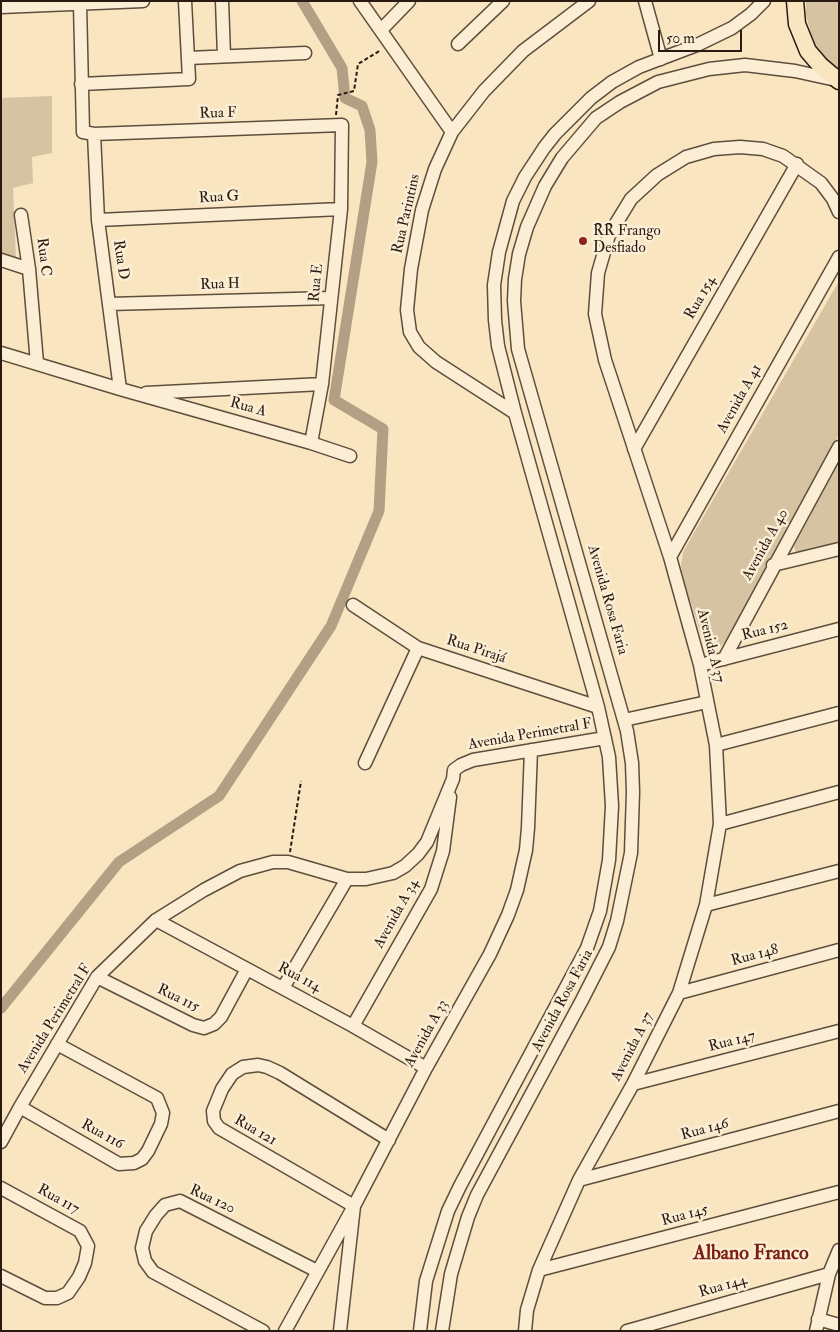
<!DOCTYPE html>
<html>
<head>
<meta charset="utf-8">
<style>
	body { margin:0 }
	#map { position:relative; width:840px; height:1332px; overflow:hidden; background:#f9e5bf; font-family:"IM FELL Double Pica",serif }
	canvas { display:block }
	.frame { position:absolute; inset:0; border:2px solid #2a1b12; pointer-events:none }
	.scale { position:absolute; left:658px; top:30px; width:84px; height:22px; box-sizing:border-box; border:2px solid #2a1b12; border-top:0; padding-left:6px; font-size:15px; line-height:18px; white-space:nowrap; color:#2a1b12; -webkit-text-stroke:4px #fbeed5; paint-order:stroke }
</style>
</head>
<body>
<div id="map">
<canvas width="840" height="1332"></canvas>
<div class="frame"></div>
<div class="scale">50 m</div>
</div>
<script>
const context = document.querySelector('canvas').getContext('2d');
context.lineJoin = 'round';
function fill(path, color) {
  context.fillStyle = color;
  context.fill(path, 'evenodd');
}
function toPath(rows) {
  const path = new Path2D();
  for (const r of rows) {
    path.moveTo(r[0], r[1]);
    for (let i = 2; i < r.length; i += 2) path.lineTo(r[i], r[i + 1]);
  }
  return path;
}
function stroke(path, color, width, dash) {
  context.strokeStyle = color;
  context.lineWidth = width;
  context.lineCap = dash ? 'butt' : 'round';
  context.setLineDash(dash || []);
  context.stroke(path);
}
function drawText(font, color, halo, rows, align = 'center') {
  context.font = font + ' "IM FELL Double Pica",serif';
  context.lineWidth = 5;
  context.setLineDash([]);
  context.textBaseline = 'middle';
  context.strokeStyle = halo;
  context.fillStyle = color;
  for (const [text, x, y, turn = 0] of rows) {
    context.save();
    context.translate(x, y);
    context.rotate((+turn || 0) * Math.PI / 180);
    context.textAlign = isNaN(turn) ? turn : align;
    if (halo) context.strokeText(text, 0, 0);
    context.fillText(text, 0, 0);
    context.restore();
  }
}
const green = toPath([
	[806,1,839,1,839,70,824,56,815,44,810,30,806,15],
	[52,96,52,153,32,157,33,183,13,188,16,258,1,254,1,98],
	[839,281,839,434,726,641,718,649,708,649,703,641,683,578,681,566,683,552],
	[839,463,839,542,799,553,796,552,794,546]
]);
const canal = toPath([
	[1,1008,119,862,219,796,331,626,379,511,383,429,334,400,372,162,370,130,362,106,345,98,342,68,302,1]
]);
const path = toPath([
	[336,115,338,95,354,91,358,64,381,50],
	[290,852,301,781]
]);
const minor = toPath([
	[222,1,224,56],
	[360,1,452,132],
	[645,1,661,59],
	[80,4,83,132,94,134,342,125,341,209,322,384,311,443],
	[1,7,143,1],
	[381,30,409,1],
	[458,44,503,1],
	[188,58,305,53],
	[81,84,189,79,185,1],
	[94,134,98,220,120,389],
	[21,215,29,269,37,363],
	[98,220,341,209],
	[1,260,29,269],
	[109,304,331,298],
	[1,353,120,389,311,443,350,456],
	[146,393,322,384],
	[515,413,436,362,419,347,410,332,407,310,411,269,422,210,435,169,452,132,484,91,523,51,589,1],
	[634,449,797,164],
	[670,557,839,257],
	[773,565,839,549],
	[353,605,418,648,598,707],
	[724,659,839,447],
	[700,665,839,629],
	[624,720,707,702],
	[716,745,839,713],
	[365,763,418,648],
	[720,824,839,792],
	[706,905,839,871],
	[156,920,353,1026,426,1068],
	[97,977,193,1025,204,1028,214,1024,221,1017,247,969],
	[283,988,347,879],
	[679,993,839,950],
	[353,1026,431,889,443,851,450,797],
	[633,1084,839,1031],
	[20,1107,119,1164,134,1163,142,1159,148,1151,161,1124,163,1113,157,1098,57,1044],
	[1,1142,20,1107,97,977,156,920,204,890,240,871,273,862,288,862,347,879,366,879,393,873,405,866,418,854,427,842,453,779,454,770,461,765,473,760,605,738],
	[579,1180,839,1111],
	[1,1188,80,1231,88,1246,85,1263,79,1277,68,1293,57,1298,45,1298,1,1276],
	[539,1270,839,1192],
	[818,1319,839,1325],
	[263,1331,153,1272,145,1261,142,1248,146,1231,156,1215,165,1205,180,1201,317,1271],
	[285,1331,354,1206,219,1128,214,1121,213,1111,222,1089,232,1074,243,1067,258,1065,267,1067,280,1073,389,1140],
	[340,1331,354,1206,426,1068,490,954,508,915,517,890,526,850,528,828,531,750],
	[420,1331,426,1281,448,1211,460,1186,587,948,600,911,609,860,612,806,609,757,598,707,515,413,498,346,495,320,494,285,499,252,513,201,525,177,544,148,555,134,591,98,612,82,639,67,697,45,732,28,751,14,764,1],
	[442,1331,451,1274,468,1217,477,1195,582,1000,609,947,617,921,631,853,633,792,632,763,627,731,518,349,514,301,515,279,519,254,527,227,545,186,562,158,596,118,620,102,658,82,709,69,745,65,795,71,836,80],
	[525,1331,527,1310,539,1270,579,1180,633,1084,679,993,706,905,720,824,716,745,700,665,670,557,605,360,595,314,598,273,609,235,631,199,657,175,686,157,714,149,740,147,763,149,783,156,821,183,833,199,839,212],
	[627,1331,829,1274],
	[816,1331,829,1274,839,1250]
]);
const major = toPath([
	[795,1,797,24,808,51,820,65,839,81]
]);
const markers = [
	[583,241,5,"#8f2418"]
];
const streetNames = [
	["Rua F",218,114,-2],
	["Rua G",219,198,-3],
	["Rua Parintins",407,214,-77],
	["Rua C",43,257,83],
	["Rua D",120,260,82],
	["Rua E",317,283,-84],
	["Rua H",220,285,-2],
	["Rua 154",701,298,-60],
	["Avenida A 41",740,399,-61],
	["Rua A",248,408,16],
	["Avenida A 40",766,545,-61],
	["Avenida Rosa Faria",607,600,74],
	["Rua 152",765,631,-14],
	["Avenida A 37",710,646,76],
	["Rua Pirajá",476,650,18],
	["Avenida Perimetral F",530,735,-10],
	["Avenida A 34",397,914,-61],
	["Rua 148",755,956,-15],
	["Rua 114",299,978,28],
	["Rua 115",178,999,26],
	["Avenida Rosa Faria",563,1001,-62],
	["Avenida Perimetral F",55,1019,-58],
	["Avenida A 33",427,1034,-61],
	["Rua 147",732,1042,-14],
	["Avenida A 37",633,1047,-63],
	["Rua 146",705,1130,-15],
	["Rua 121",255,1131,30],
	["Rua 116",102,1135,29],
	["Rua 117",58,1200,29],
	["Rua 120",212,1200,25],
	["Rua 145",685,1216,-15],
	["Rua 144",723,1287,-16]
];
const poiNames = [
	["RR Frango",593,232],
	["Desfiado",593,249]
];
const districtNames = [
	["Albano Franco",751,1255]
];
fill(green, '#d6c3a2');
stroke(canal, '#b3a084', 11);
stroke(minor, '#5e4e3d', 15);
stroke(major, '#2a1b12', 19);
stroke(path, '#2a1b12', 2, [4, 2.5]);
stroke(minor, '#fbeed5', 12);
stroke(major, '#f9e5bf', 16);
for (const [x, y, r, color] of markers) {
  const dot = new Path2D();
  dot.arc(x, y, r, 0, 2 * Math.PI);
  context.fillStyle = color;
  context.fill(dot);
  stroke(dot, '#fbeed5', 2);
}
drawText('15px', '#2a1b12', '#fbeed5', streetNames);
drawText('15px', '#2a1b12', '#fbeed5', poiNames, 'left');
drawText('bold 20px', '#7a1f14', '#fbeed5', districtNames);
</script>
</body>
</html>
